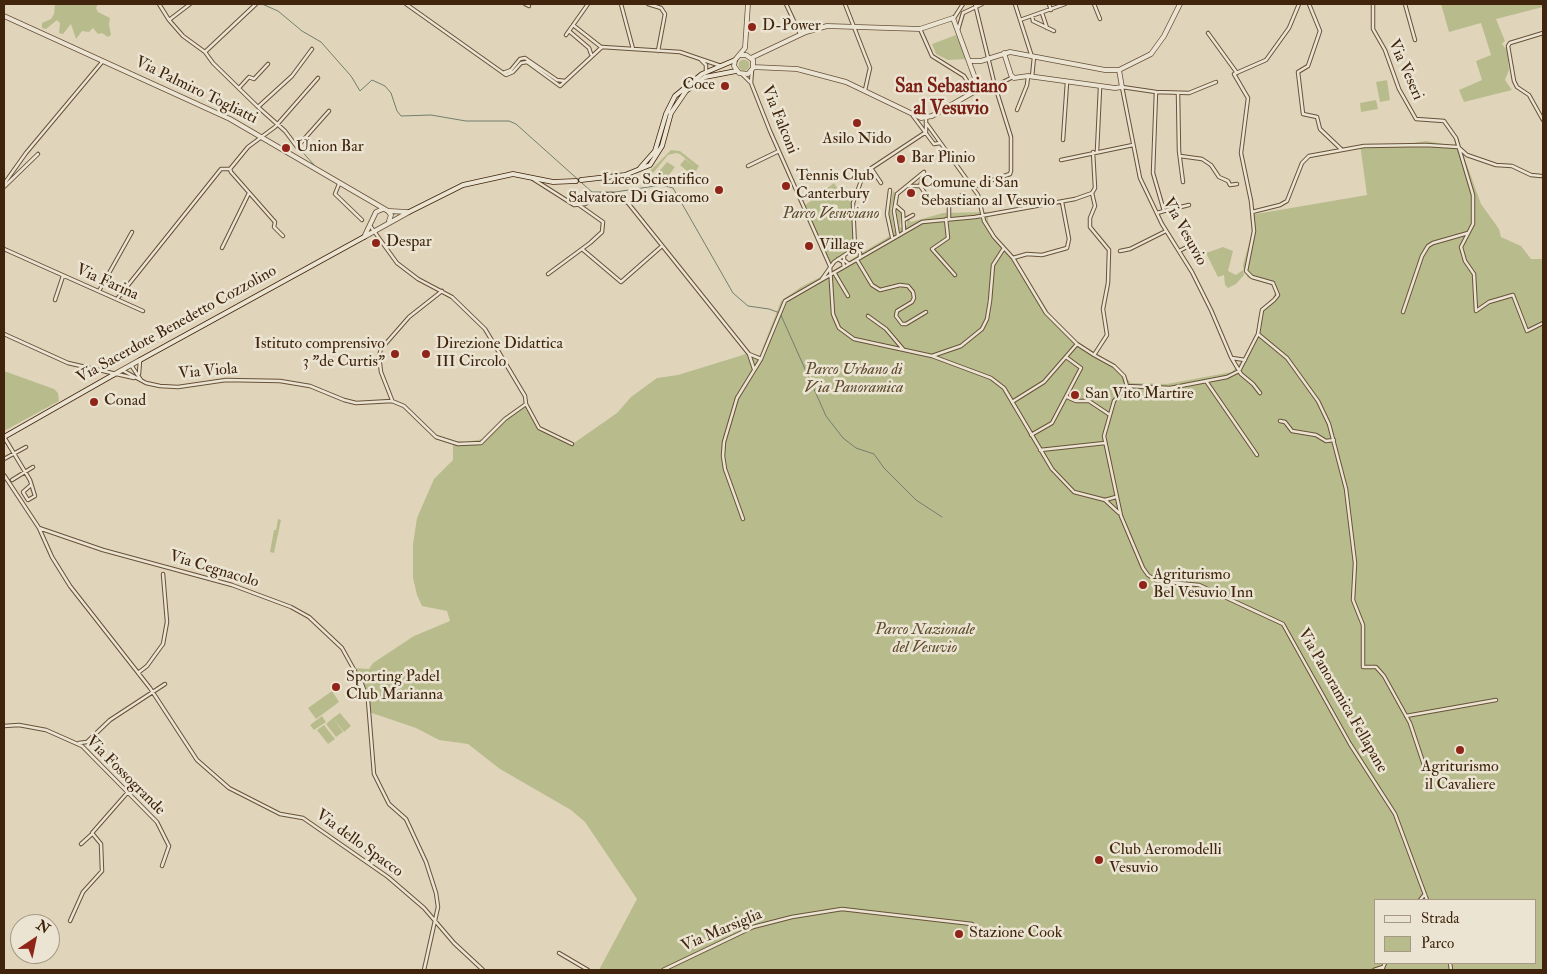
<!DOCTYPE html>
<html>
<head>
<meta charset="utf-8">
<style>
	body { margin:0 }
	#map { position:relative; width:1547px; height:974px; overflow:hidden; background:#e0d5bb; font-family:"IM FELL Double Pica",serif }
	canvas { display:block }
	.frame { position:absolute; inset:0; border:5px solid #40250c; pointer-events:none }
	.legend { position:absolute; left:1374px; top:899px; width:162px; height:65px; box-sizing:border-box; background:#ebe4d3; border:1px solid #a79883; margin:0; padding:6px 9px; list-style:none; font-size:15px; color:#40250c }
	.legend li { display:flex; align-items:center; gap:10px; height:25px }
	.legend b { width:25px; border:1px solid #a79883 }
	.north { position:absolute; left:10px; top:914px; width:50px; height:50px; box-sizing:border-box; background:#ebe4d3; border:1px solid #a79883; border-radius:50%; rotate:34deg; font-size:14px; font-weight:700; line-height:20px; text-align:center; color:#40250c }
	.north::after { content:''; display:block; margin:auto; width:18px; height:22px; background:#8f2418; clip-path:polygon(50% 0,100% 100%,50% 72%,0 100%) }
</style>
</head>
<body>
<div id="map">
<canvas width="1547" height="974"></canvas>
<div class="frame"></div>
<ul class="legend">
<li><b style="height:6px;background:#ebe4d3"></b>Strada</li>
<li><b style="height:14px;background:#b8bc8c"></b>Parco</li>
</ul>
<div class="north">N</div>
</div>
<script>
const context = document.querySelector('canvas').getContext('2d');
context.lineJoin = 'round';
function fill(path, color) {
  context.fillStyle = color;
  context.fill(path, 'evenodd');
}
function toPath(rows) {
  const path = new Path2D();
  for (const r of rows) {
    if (r.length === 3) {
      path.moveTo(r[0] + r[2], r[1]);
      path.arc(r[0], r[1], r[2], 0, 2 * Math.PI);
      continue;
    }
    path.moveTo(r[0], r[1]);
    for (let i = 2; i < r.length; i += 2) path.lineTo(r[i], r[i + 1]);
  }
  return path;
}
function stroke(path, color, width, dash) {
  context.strokeStyle = color;
  context.lineWidth = width;
  context.lineCap = dash ? 'butt' : 'round';
  context.setLineDash(dash || []);
  context.stroke(path);
}
function drawText(font, color, halo, rows, align = 'center') {
  context.font = font + ' "IM FELL Double Pica",serif';
  context.lineWidth = 5;
  context.setLineDash([]);
  context.textBaseline = 'middle';
  context.strokeStyle = halo;
  context.fillStyle = color;
  for (const [text, x, y, turn = 0] of rows) {
    context.save();
    context.translate(x, y);
    context.rotate((+turn || 0) * Math.PI / 180);
    context.textAlign = isNaN(turn) ? turn : align;
    if (halo) context.strokeText(text, 0, 0);
    context.fillText(text, 0, 0);
    context.restore();
  }
}
const green = toPath([
	[55,4,98,4,96,8,98,12,110,18,109,24,111,35,108,37,102,33,98,34,93,28,89,32,82,31,76,39,71,24,63,34,59,33,60,23,57,20,46,29,42,28,42,23,51,19,54,14],
	[1441,4,1543,4,1543,7,1496,19,1505,41,1502,44,1507,50,1509,70,1505,80,1512,90,1464,102,1459,90,1482,80,1476,61,1491,55,1481,23,1449,32],
	[956,35,967,59,948,60,936,54,932,44],
	[744,65,5.5],
	[1387,80,1390,100,1380,102,1376,82],
	[1376,100,1378,109,1361,112,1360,103],
	[1426,141,1450,145,1462,151,1481,204,1499,229,1501,237,1521,246,1531,259,1543,259,1543,970,599,970,637,899,585,822,571,810,500,769,468,744,439,740,416,728,369,712,366,694,352,677,354,668,369,669,373,663,414,636,450,621,447,611,422,606,417,595,413,578,413,544,417,518,434,479,453,460,453,445,458,441,467,442,483,439,505,417,524,404,529,406,533,418,541,427,574,443,617,413,631,397,657,378,678,375,746,354,760,355,781,301,801,287,834,270,893,234,889,213,893,191,896,193,891,209,895,232,899,230,896,207,899,208,898,211,901,210,903,217,901,217,900,227,902,228,907,225,907,220,912,217,909,220,911,222,943,213,988,212,988,221,994,235,1013,255,1053,319,1075,340,1113,364,1131,383,1167,384,1232,372,1245,357,1256,334,1259,315,1263,307,1273,299,1275,292,1272,285,1248,278,1244,271,1243,265,1252,232,1250,215,1367,195,1360,144,1400,145],
	[1376,900,1536,900,1536,963,1376,963],
	[671,150,680,151,699,166,693,176,680,165,685,159,695,167,680,154,676,153,668,155,653,173,650,171],
	[667,162,675,167,665,180,657,174],
	[834,183,844,199,852,202,854,248,831,263,804,206],
	[1223,247,1233,251,1228,271,1236,275,1243,270,1244,275,1236,284,1228,288,1225,285,1224,275,1218,277,1206,253],
	[4,371,54,389,58,393,59,401,4,431],
	[278,519,281,520,274,553,270,552,274,530,276,530],
	[332,691,339,702,316,719,308,708],
	[340,713,351,726,344,732,333,718],
	[322,716,326,722,314,730,310,725],
	[333,718,343,732,336,737,326,724],
	[324,725,335,739,328,744,317,730]
]);
const stream = toPath([
	[262,4,278,11,302,31,321,42,351,76,360,91,372,80,385,86,391,93,397,111,401,116,431,115,466,121,509,121,516,124,592,192,615,192,662,185,673,188,733,293,748,306,769,309,780,313,826,416,843,438,856,448,874,454,884,468,916,500,942,517],
	[298,147,315,166]
]);
const minor = toPath([
	[159,4,169,20,183,36,205,52,213,63,258,107],
	[406,4,506,75,513,72,521,63,527,62,560,86,602,47,680,52,721,66],
	[525,4,529,6],
	[621,4,633,49],
	[648,4,661,8,665,14,658,51],
	[786,4,800,34],
	[845,4,870,68,865,90],
	[1015,4,1032,57],
	[1049,4,1051,10],
	[1094,4,1100,19],
	[1309,4,1320,31,1308,66,1298,72,1303,114,1317,117,1320,129,1341,149],
	[1373,4,1373,29,1385,50,1399,89,1416,119,1444,121,1456,138,1473,195,1473,224,1461,247,1465,261,1474,274,1476,311,1489,302,1513,295,1527,331,1543,323],
	[1405,4,1415,40],
	[1042,13,1047,28],
	[1032,16,1033,21,1054,31],
	[954,18,963,4],
	[169,20,190,4],
	[1020,20,1065,4],
	[573,25,601,47],
	[920,29,932,56,964,76,974,92],
	[958,30,963,13,982,4],
	[569,31,589,48,591,54],
	[1208,33,1237,73],
	[1543,33,1510,43,1508,46,1514,81,1517,87,1529,95,1543,120],
	[566,35,588,4],
	[312,49,292,76,258,107,285,131,297,147,329,111],
	[205,52,256,4],
	[701,60,706,65,706,72],
	[752,70,751,83,770,131,830,266,833,314,839,328,854,339,932,356,991,378,1004,388,1052,469,1074,492,1105,500,1116,497],
	[503,73,511,70,520,59,525,58,557,80,565,81],
	[742,74,750,82],
	[1032,77,1034,57],
	[1216,82,1189,93,1156,92,1122,87,1140,178,1162,224,1192,272,1211,310,1231,357,1241,374,1253,384,1260,393],
	[995,86,1013,77],
	[239,88,249,77,254,79,268,64],
	[1156,92,1153,173,1164,211,1157,213],
	[1178,93,1179,151,1183,182],
	[1017,110,1027,85,1028,76],
	[913,116,934,144,940,143],
	[927,124,978,195,984,221,994,237,1013,258,1046,313,1077,344,1044,382,1012,402],
	[926,132,926,118],
	[1063,140,1067,82],
	[1097,151,1100,88],
	[1180,156,1202,159,1211,165,1219,177,1228,181,1230,185,1237,184],
	[1061,160,1133,145],
	[748,166,779,151],
	[871,168,881,183],
	[533,179,574,205,585,204,599,195,612,194,628,203,749,354,754,369],
	[4,184,26,153,103,61],
	[339,184,335,194,362,220],
	[908,186,920,186],
	[4,187,38,154],
	[972,187,1010,174,1011,171,1011,137,995,86,975,4],
	[890,190,887,214,892,237],
	[895,205,903,212,904,231],
	[1164,211,1189,205],
	[1252,212,1280,205,1287,201,1302,163,1309,156,1364,146,1426,145,1458,147,1467,155,1496,165,1512,166,1531,175,1541,176],
	[949,218,949,202,964,194],
	[946,219,948,238,932,249,955,275],
	[904,220,913,215],
	[898,235,894,211,897,194,924,172,920,186,925,193],
	[283,236,274,227,275,222,231,172,230,169,248,147,275,127,318,78],
	[222,248,249,193],
	[4,249,143,311],
	[582,249,621,282,662,246],
	[1120,251,1130,249,1166,231],
	[1179,251,1193,244],
	[844,256,844,260,849,264],
	[860,258,860,253,855,248,853,203,864,173,926,132],
	[1013,258,1027,254,1042,255,1067,248,1069,239,1062,202],
	[838,259,843,262,844,267],
	[857,260,872,285,880,290,900,285,908,286,913,292,914,298,912,302,897,311,896,316,902,324,906,324,926,312],
	[548,274,590,243,602,232,603,222,579,205],
	[835,274,848,296],
	[822,279,834,262,855,248],
	[99,291,132,232],
	[117,299,221,169,230,169],
	[55,300,63,276],
	[1403,312,1422,256,1428,246,1433,243,1468,233],
	[868,316,886,329,903,349],
	[4,334,68,363,134,378],
	[1258,334,1287,358,1318,401,1329,424,1346,489,1355,563,1353,600,1363,625,1363,667,1376,667,1384,676,1410,723,1426,771],
	[1077,344,1094,355,1107,335,1103,309,1108,283,1109,250,1090,227,1090,218,1095,206,1092,193],
	[749,354,761,359],
	[1094,355,1114,366,1124,376,1127,386],
	[932,356,961,346,982,329,987,319,990,301,993,265,1004,248],
	[1232,358,1245,360],
	[131,365,141,380],
	[122,370,146,383,160,386,178,387,226,380,280,381,310,386,344,400,356,403,392,401,404,406,436,437,458,444,481,443,505,419,526,404,525,396,485,329,452,297,418,279,397,263,371,227],
	[1239,371,1227,377,1170,388,1127,386,1114,401,1104,436,1121,516,1143,568,1148,575,1157,581,1199,585,1283,624,1350,744,1395,814,1427,900],
	[1239,371,1258,334,1262,310,1274,300,1278,295,1273,283,1252,277,1246,271,1254,231,1251,201,1241,153,1248,98,1234,74,1266,60,1289,28,1299,4],
	[139,374,140,360],
	[1206,381,1257,455],
	[1067,397,1076,401,1089,401,1110,415],
	[392,400,381,372,379,356,381,349,409,317,442,291],
	[526,404,539,428,572,444],
	[1280,421,1285,422,1292,431,1316,435,1326,441,1334,440],
	[1031,435,1052,423,1081,368,1066,357],
	[4,437,30,480,35,496,28,500,23,492,31,485],
	[1040,450,1105,443],
	[4,459,26,447],
	[4,475,39,528,52,557,70,586,150,688,197,760,229,788,280,814,303,818,388,877,424,908,454,943,483,970],
	[12,480,33,467],
	[1105,500,1119,513],
	[743,519,725,469,723,456,724,442,737,398,761,359,785,301,922,222,975,217,1075,199,1092,193,1095,188,1093,152],
	[39,528,103,550,232,585,291,607,309,617,342,648,362,684,368,700,374,774,389,804,406,819,426,862,436,893,438,907,424,970],
	[138,673,147,666,163,644,167,622,163,574],
	[1406,716,1496,700],
	[4,726,19,725,46,730,82,746,157,822,169,846,162,866],
	[79,743,87,742,110,720,165,684],
	[81,844,91,835],
	[1420,900,1425,894],
	[70,921,83,892,102,871,101,844,92,833,128,792],
	[559,953,588,970],
	[1450,963,1451,970],
	[663,970,753,927,792,917,842,909,972,924],
	[1374,970,1383,967],
	[1382,970,1385,963]
]);
const tertiary = toPath([
	[4,16,230,119,388,211,391,215,389,221],
	[1004,53,1011,75,1014,78,1028,76,1115,88,1122,87,1119,70],
	[740,55,746,55,753,60,753,68,748,74,739,73,734,66,735,60,745,48,748,4],
	[751,58,806,32,827,26,920,29,953,18,979,89,932,116,921,118,846,82,797,69,753,67],
	[970,61,981,61,1010,52,1105,70,1119,70,1151,54,1164,36,1180,4],
	[389,211,407,212],
	[365,235,376,212,383,209],
	[364,237,409,212],
	[113,375,140,360]
]);
const secondary = toPath([
	[640,168,655,151,666,114,675,96,702,74,735,60],
	[581,180,625,175,650,165,662,146,671,113,686,91,705,77,736,71],
	[409,212,463,185,513,174,553,182,576,181],
	[140,360,364,237],
	[4,437,113,375]
]);
const markers = [
	[752,27,5,"#8f2418"],
	[725,86,5,"#8f2418"],
	[857,123,5,"#8f2418"],
	[286,148,5,"#8f2418"],
	[901,159,5,"#8f2418"],
	[786,186,5,"#8f2418"],
	[719,190,5,"#8f2418"],
	[911,193,5,"#8f2418"],
	[376,243,5,"#8f2418"],
	[809,246,5,"#8f2418"],
	[395,354,5,"#8f2418"],
	[426,354,5,"#8f2418"],
	[1075,395,5,"#8f2418"],
	[94,402,5,"#8f2418"],
	[1143,585,5,"#8f2418"],
	[336,687,5,"#8f2418"],
	[1460,750,5,"#8f2418"],
	[1099,860,5,"#8f2418"],
	[959,934,5,"#8f2418"]
];
const poiNames = [
	["D-Power",762,27],
	["Coce",715,86,"right"],
	["Asilo Nido",857,140,"center"],
	["Union Bar",296,148],
	["Bar Plinio",911,159],
	["Tennis Club",796,177],
	["Canterbury",796,195],
	["Liceo Scientifico",709,181,"right"],
	["Salvatore Di Giacomo",709,199,"right"],
	["Comune di San",921,184],
	["Sebastiano al Vesuvio",921,202],
	["Despar",386,243],
	["Village",819,246],
	["Istituto comprensivo",385,345,"right"],
	["3 \"de Curtis\"",385,363,"right"],
	["Direzione Didattica",436,345],
	["III Circolo",436,363],
	["San Vito Martire",1085,395],
	["Conad",104,402],
	["Agriturismo",1153,576],
	["Bel Vesuvio Inn",1153,594],
	["Sporting Padel",346,678],
	["Club Marianna",346,696],
	["Agriturismo",1460,768,"center"],
	["il Cavaliere",1460,786,"center"],
	["Club Aeromodelli",1109,851],
	["Vesuvio",1109,869],
	["Stazione Cook",969,934]
];
const streetNames = [
	["Via Veseri",1405,70,66],
	["Via Palmiro Togliatti",196,91,26],
	["Via Falconi",779,120,68],
	["Via Vesuvio",1184,232,61],
	["Via Farina",107,283,24],
	["Via Sacerdote Benedetto Cozzolino",177,325,-29],
	["Via Viola",208,372,-5],
	["Via Cegnacolo",214,570,17],
	["Via Panoramica Fellapane",1342,701,60],
	["Via Fossogrande",125,776,45],
	["Via dello Spacco",359,844,36],
	["Via Marsiglia",722,931,-23]
];
const parkNames = [
	["Parco Vesuviano",831,215],
	["Parco Urbano di",854,371],
	["Via Panoramica",854,389],
	["Parco Nazionale",925,631],
	["del Vesuvio",925,649]
];
const quarterNames = [
	["San Sebastiano",951,88],
	["al Vesuvio",951,110]
];
fill(green, '#b8bc8c');
stroke(stream, '#727e6d', 1);
stroke(minor, '#685138', 4.5);
stroke(tertiary, '#685138', 5.5);
stroke(secondary, '#40250c', 5.5);
stroke(minor, '#ebe4d3', 2.5);
stroke(tertiary, '#ebe4d3', 4);
stroke(secondary, '#ebe4d3', 4);
for (const [x, y, r, color] of markers) {
  const dot = new Path2D();
  dot.arc(x, y, r, 0, 2 * Math.PI);
  context.fillStyle = color;
  context.fill(dot);
  stroke(dot, '#ebe4d3', 2);
}
drawText('16px', '#40250c', '#ebe4d3', poiNames, 'left');
drawText('16px', '#40250c', '#ebe4d3', streetNames);
drawText('italic 16px', '#5e4b2c', '#ebe4d3', parkNames);
drawText('bold 19px', '#7a1f14', '#ebe4d3', quarterNames);
</script>
</body>
</html>
